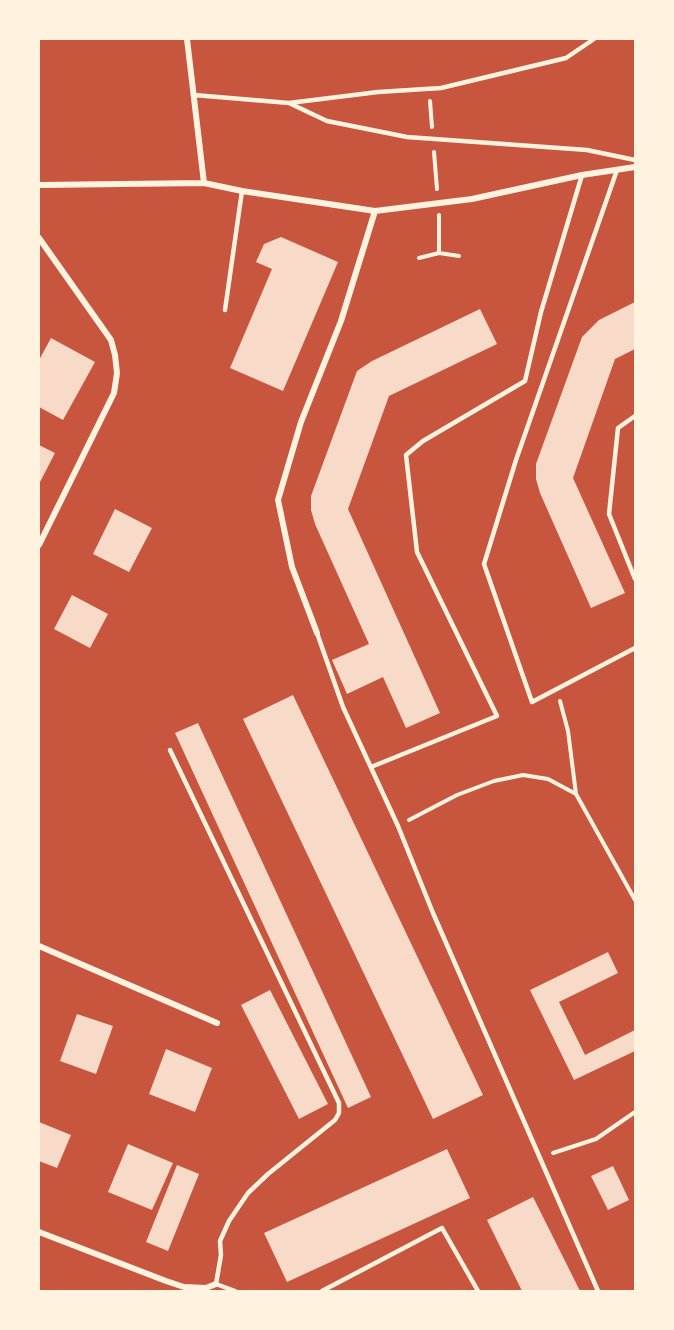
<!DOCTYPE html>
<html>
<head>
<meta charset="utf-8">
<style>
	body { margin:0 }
	#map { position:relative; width:674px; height:1330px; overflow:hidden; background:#c8553d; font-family:"IBM Plex Sans",sans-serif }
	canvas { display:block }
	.frame { position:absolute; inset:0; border:40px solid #fff3e0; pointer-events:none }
</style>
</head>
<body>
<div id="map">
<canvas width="674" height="1330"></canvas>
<div class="frame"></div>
</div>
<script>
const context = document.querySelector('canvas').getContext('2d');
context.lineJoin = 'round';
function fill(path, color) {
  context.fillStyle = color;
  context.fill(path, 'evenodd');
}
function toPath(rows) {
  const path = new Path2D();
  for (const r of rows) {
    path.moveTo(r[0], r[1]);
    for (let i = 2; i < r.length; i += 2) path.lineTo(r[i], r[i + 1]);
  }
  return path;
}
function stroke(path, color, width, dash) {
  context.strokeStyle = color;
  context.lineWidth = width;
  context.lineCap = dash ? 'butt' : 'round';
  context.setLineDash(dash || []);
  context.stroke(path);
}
const building = toPath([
	[281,237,338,262,283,391,230,368,272,269,256,262,264,244],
	[635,302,635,349,615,359,573,478,625,593,591,608,540,493,536,479,536,464,582,337,599,320],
	[480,309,497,344,389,396,348,509,440,713,406,728,383,677,347,694,332,660,369,644,315,524,311,510,311,496,357,371,372,361],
	[51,338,95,362,63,420,39,407,39,360],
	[39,445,55,453,39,484],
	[115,509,152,528,129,572,93,554],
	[72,595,108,614,90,648,54,629],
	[293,695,483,1095,433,1119,243,719],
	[198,723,371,1097,348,1108,175,733],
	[608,952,618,973,559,1002,585,1055,635,1030,635,1051,574,1080,530,990],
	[270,990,328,1104,299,1119,241,1005],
	[77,1014,113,1026,96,1074,60,1061],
	[166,1049,212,1068,195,1112,149,1094],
	[39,1122,71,1135,57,1168,39,1161],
	[128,1144,173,1163,152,1210,108,1192],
	[447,1149,470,1198,287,1282,264,1233],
	[177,1165,199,1174,168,1251,146,1242],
	[613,1166,629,1200,608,1210,591,1176],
	[533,1197,580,1291,522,1291,487,1220]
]);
const path = toPath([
	[430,101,432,127],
	[434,152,437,189],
	[439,215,439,253],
	[419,258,439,253,459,256],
	[576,794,635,900],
	[409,820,457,795,494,781,523,775,548,779,576,794,568,731,560,701],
	[553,1153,596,1139,635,1112]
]);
const service = toPath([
	[194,95,289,103,327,121,407,137,587,150,635,160],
	[289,103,378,92,441,88,566,58,594,39],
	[617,170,516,460,484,564,532,702,635,648],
	[225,310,242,191],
	[635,416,618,428,609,514,635,579],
	[317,633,343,707,398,826,433,913,598,1291],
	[170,750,339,1103,339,1113,335,1120,268,1174,248,1193,229,1221,220,1241,221,1255,216,1284,235,1291],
	[371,767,497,716,417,552,406,455,423,441,525,381,541,312,582,175],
	[322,1291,442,1228,478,1291]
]);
const minor = toPath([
	[187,39,204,183],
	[39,185,204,183,242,191,375,211,472,199,582,175,635,167],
	[39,238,111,340,115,355,117,373,114,393,39,545],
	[317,633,292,567,278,500,301,422,341,321,375,211],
	[39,946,217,1023],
	[39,1232,166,1281,184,1287,206,1288,216,1284]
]);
fill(building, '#f7dbc8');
stroke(path, '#fff3e0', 4);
stroke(service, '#fff3e0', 4.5);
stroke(minor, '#fff3e0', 6);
</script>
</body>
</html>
